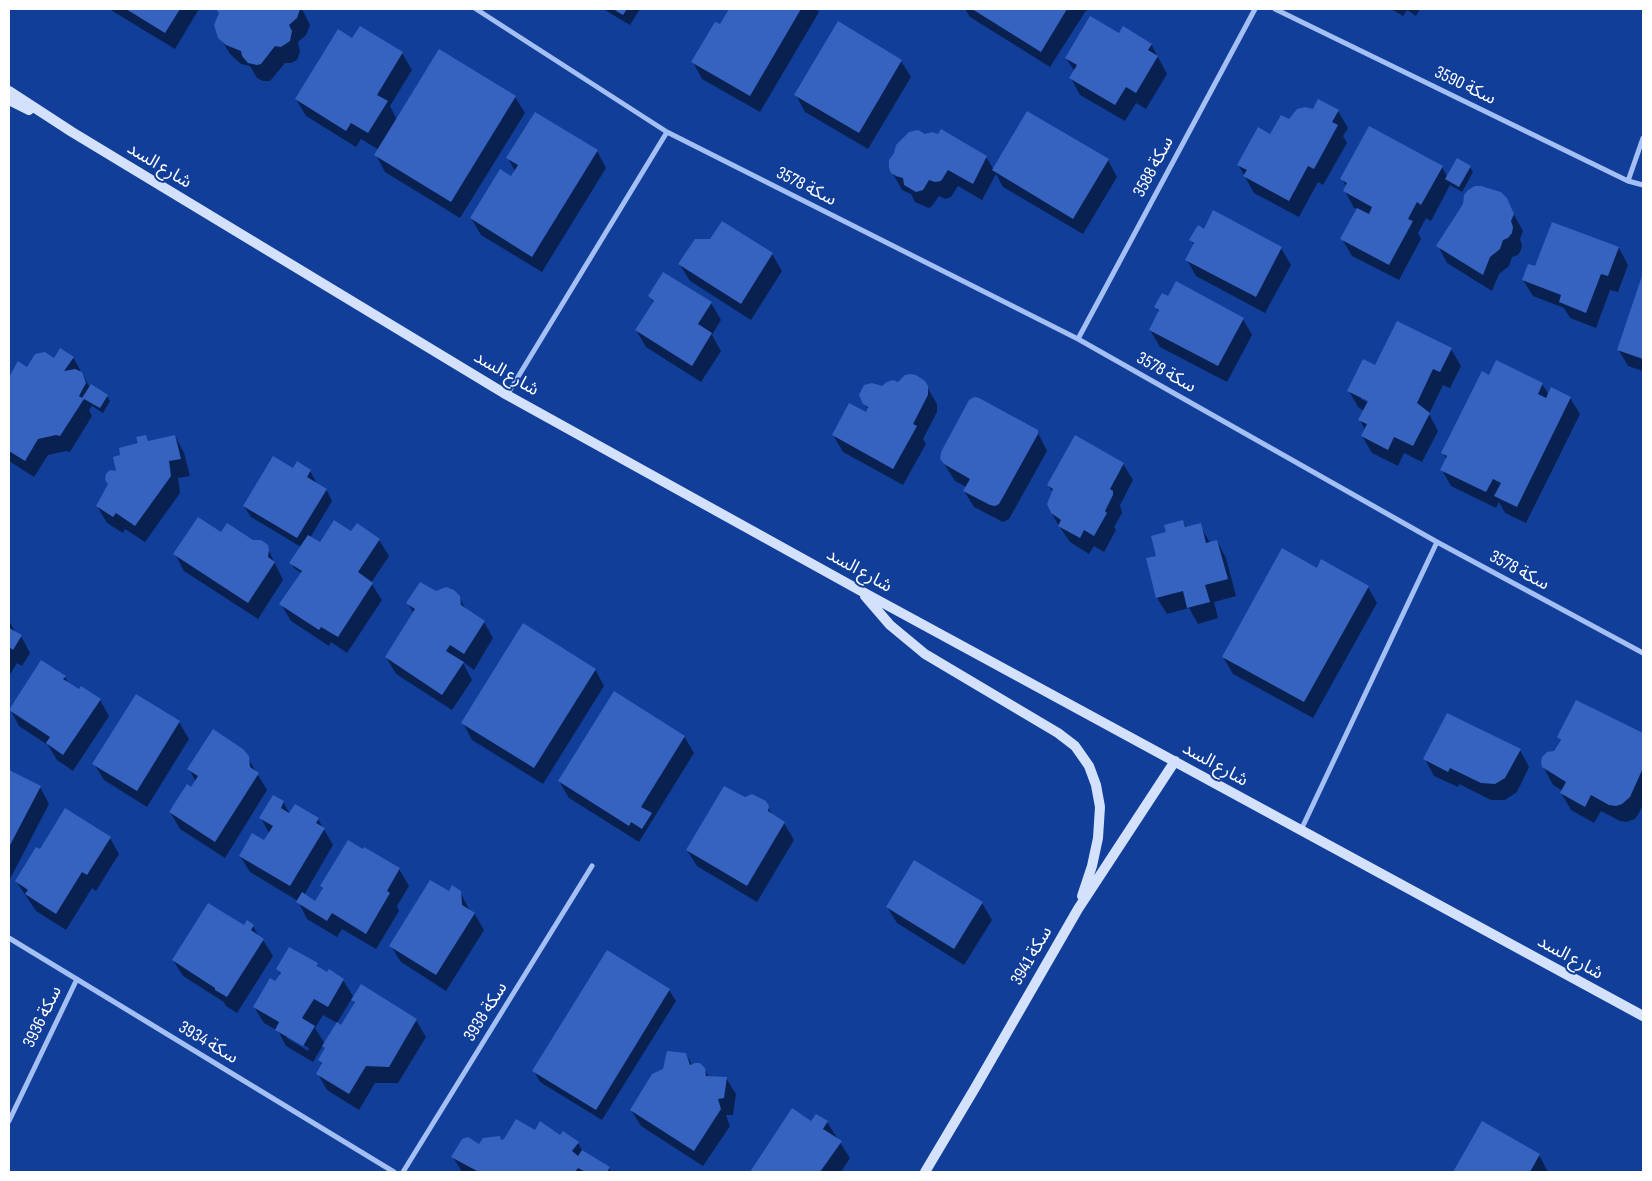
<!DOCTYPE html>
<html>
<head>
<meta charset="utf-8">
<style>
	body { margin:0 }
	#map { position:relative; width:1652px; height:1181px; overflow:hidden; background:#113e99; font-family:"Sofia Sans Condensed",sans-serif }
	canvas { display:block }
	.frame { position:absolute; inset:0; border:10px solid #fff; pointer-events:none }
</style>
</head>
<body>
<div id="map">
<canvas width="1652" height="1181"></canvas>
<div class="frame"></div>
</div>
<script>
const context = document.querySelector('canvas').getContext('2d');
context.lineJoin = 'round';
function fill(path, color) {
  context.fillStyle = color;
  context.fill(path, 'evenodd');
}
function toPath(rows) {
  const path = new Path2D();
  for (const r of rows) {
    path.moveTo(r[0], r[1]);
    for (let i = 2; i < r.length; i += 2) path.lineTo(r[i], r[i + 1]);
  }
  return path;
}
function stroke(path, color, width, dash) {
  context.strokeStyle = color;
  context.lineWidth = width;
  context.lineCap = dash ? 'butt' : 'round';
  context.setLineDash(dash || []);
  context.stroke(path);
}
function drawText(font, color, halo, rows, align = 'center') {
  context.font = font + ' "Sofia Sans Condensed","Noto Sans Arabic",sans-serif';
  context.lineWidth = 4;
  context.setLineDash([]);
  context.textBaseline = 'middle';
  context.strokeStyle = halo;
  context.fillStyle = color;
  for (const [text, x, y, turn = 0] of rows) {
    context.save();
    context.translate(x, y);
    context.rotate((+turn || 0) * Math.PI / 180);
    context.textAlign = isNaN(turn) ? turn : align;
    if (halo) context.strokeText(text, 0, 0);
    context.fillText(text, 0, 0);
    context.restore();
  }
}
const shadow = toPath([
	[109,9,199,9,175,49],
	[219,9,302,9,310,25,306,35,298,42,300,52,297,60,291,63,285,63,270,81,263,81,257,78,250,66,241,64,230,54,220,37,221,13],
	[603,9,640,9,630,25],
	[731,9,817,9,819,12,760,112,702,79,693,62,721,26],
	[965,9,1087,9,1050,67,970,17],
	[1391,9,1420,9,1416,16,1407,10,1403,16],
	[360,28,402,53,412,70,390,106,397,120,515,97,525,113,460,218,385,172,376,155,379,150,361,139,356,147,306,116,296,99,353,40],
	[1120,35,1151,44,1167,74,1146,109,1136,103,1125,121,1080,95,1071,78,1075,72,1066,58],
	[901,61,911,77,868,149,805,112,796,95],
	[1338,111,1348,128,1343,136,1347,143,1323,185,1318,182,1299,217,1254,193,1238,164,1289,121],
	[597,151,606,168,542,272,481,235,471,218,511,178,515,171,508,158],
	[986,157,994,170,1108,160,1117,177,1083,234,1003,187,996,174,982,200,958,186,951,197,945,199,939,196,932,206,929,208,915,202,911,194,902,190,892,172],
	[1442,167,1448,178,1470,167,1473,172,1462,192,1450,185,1431,221,1426,218,1418,233,1421,239,1399,280,1352,256,1342,239,1358,209,1354,208,1345,191,1347,188,1342,179],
	[1513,213,1523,231,1520,239,1522,245,1521,250,1518,255,1512,257,1509,266,1499,274,1492,291,1447,263,1438,246],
	[722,223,772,254,782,271,751,320,690,281,680,265,711,241],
	[1191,240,1281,248,1291,265,1265,313,1196,276,1187,260,1194,246],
	[1619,248,1628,265,1618,292,1610,290,1596,328,1570,318,1564,308,1533,296,1523,280,1536,268],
	[1643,276,1643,371,1628,366,1618,349],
	[649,296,711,303,721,320,712,335,721,351,701,382,646,347,636,330,654,303],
	[1156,307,1243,319,1252,335,1227,382,1160,347,1150,330,1159,313],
	[1451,349,1461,366,1450,388,1443,385,1429,414,1438,431,1422,462,1404,453,1398,466,1372,453,1362,436,1365,430,1360,420,1364,411,1358,407,1349,391,1376,367],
	[1361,396,1374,403,1373,405,1361,399],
	[73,357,90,388,107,396,110,401,103,413,92,406,89,410,92,416,70,452,66,451,48,455,34,477,9,461,9,379,19,363,27,369,54,360],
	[1490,376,1542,384,1549,395,1570,398,1580,414,1526,523,1505,513,1499,502,1496,508,1451,486,1442,470,1447,460,1443,453],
	[898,383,927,387,937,404,937,412,923,439,926,444,903,485,843,452,833,435,866,413,868,410,861,398,883,388],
	[1037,431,1047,451,1009,519,1003,522,974,507,964,491,966,487,955,481,941,459],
	[146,436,149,442,175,436,184,453,190,476,178,478,180,493,145,542,125,529,123,533,107,523,97,506,117,473,122,456,139,444],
	[1123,464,1133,480,1120,505,1122,513,1114,527,1116,530,1104,552,1094,546,1089,554,1070,542,1059,526,1049,509,1053,492,1048,485],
	[293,470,310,471,316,482,315,483,326,489,332,501,310,538,321,543,351,533,379,540,389,556,371,583,382,600,347,653,331,642,329,646,291,621,281,604,301,573,294,568,291,563,301,547,251,517,244,506],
	[1183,522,1187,528,1200,525,1210,543,1217,541,1226,558,1236,596,1214,602,1218,618,1198,624,1189,608,1167,614,1157,598,1157,556,1167,533],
	[221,533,265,543,283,580,258,619,184,571,175,554],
	[1317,569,1368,587,1377,603,1313,718,1233,674,1223,657],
	[436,593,458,595,466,610,484,622,493,638,474,670,462,661,472,680,452,710,396,674,386,657,414,614,408,603],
	[9,621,16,633,21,636,30,653,22,666,17,663,9,676],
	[595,669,604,686,543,784,472,740,463,723],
	[65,677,68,683,79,690,100,700,109,716,73,771,57,760,48,745,19,726,10,709],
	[1577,702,1643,735,1643,805,1639,813,1635,819,1626,822,1620,821,1601,811,1594,823,1571,810,1561,793,1563,791,1553,785,1544,768,1542,766,1555,752,1561,742,1559,737],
	[179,722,189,739,147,807,104,780,94,764],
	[684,736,694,753,639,842,569,798,559,781],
	[1520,750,1529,767,1517,792,1505,800,1491,800,1459,784,1458,787,1434,776,1425,759],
	[249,760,267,790,225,858,180,829,170,812,196,782,189,769],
	[9,771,40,787,49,804,10,879],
	[745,799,765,802,773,816,784,823,794,840,757,902,697,866,687,850],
	[283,802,290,814,318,819,333,845,304,895,316,903,323,890,321,886,399,869,409,886,397,906,399,911,376,949,342,929,337,937,307,919,298,901,250,872,240,856,264,842,269,833,261,818],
	[110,838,119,854,96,891,92,888,66,930,36,911,16,881,40,851],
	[914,862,982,903,992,920,964,965,897,923,887,907],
	[460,892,470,911,474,913,484,930,446,991,401,962,391,946,449,893],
	[253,926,259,937,263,940,273,956,237,1013,226,1006,224,1002,183,976,173,960,244,927],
	[317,964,320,970,343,980,354,998,361,986,416,1020,426,1037,398,1083,375,1083,359,1110,327,1090,318,1074,322,1066,319,1060,326,1050,323,1045,313,1062,286,1046,278,1031,264,1023,254,1007,281,975,277,969],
	[352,998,355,1004,341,1027,325,1044,315,1028,323,1015,337,1023],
	[287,1035,309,1048,308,1051,287,1038],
	[669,990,676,1001,602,1120,540,1082,534,1071],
	[686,1054,692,1065,704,1069,709,1077,726,1078,736,1094,733,1115,726,1115,730,1126,703,1166,641,1126,631,1110,664,1069],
	[793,1110,812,1123,827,1122,850,1158,841,1172,751,1172],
	[1482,1123,1539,1155,1548,1172,1454,1172],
	[536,1131,578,1143,583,1152,609,1168,611,1172,462,1172,453,1157,480,1146]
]);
const building = toPath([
	[126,9,180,9,165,33],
	[216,9,300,9,297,18,289,25,292,31,290,41,281,47,275,46,261,64,257,65,248,63,242,56,241,51,226,45,218,38,214,25,219,13],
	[613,9,627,9,623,15],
	[729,9,801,9,750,96,691,62,715,22,720,24],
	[972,9,1067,9,1041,52],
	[1090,16,1119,33,1123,26,1152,44,1148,50,1158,56,1136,93,1126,87,1115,105,1069,78,1077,65,1065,58],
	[838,21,902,60,859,133,794,95],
	[360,26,403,52,377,95,388,101,368,133,351,123,346,131,295,99,338,29,352,38],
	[439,49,516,96,451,202,374,155],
	[1318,99,1339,110,1332,122,1338,125,1314,169,1308,166,1289,201,1243,176,1247,170,1237,165,1258,127,1270,134,1281,115,1289,119,1297,109,1305,107,1313,109],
	[1027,111,1109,159,1073,219,992,170],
	[535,112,598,150,532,257,470,218,500,169,511,176,515,170,518,165,506,158],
	[1369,126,1443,166,1421,205,1417,202,1408,219,1413,221,1389,265,1340,239,1357,208,1369,214,1372,207,1343,191,1347,183,1340,179],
	[941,129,987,156,973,184,948,170,941,181,935,182,929,180,923,190,916,192,904,185,903,178,896,176,891,173,889,168,889,160,894,153,896,145,909,132,918,130,925,134,932,132,938,134],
	[1457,158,1471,166,1459,187,1445,179],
	[1475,186,1481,186,1501,192,1507,198,1514,214,1511,221,1513,227,1512,233,1508,238,1503,240,1500,249,1490,257,1483,275,1436,246,1463,204,1464,195,1468,190],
	[1213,210,1282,247,1256,297,1185,260,1194,243,1189,240,1198,225,1204,229],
	[722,221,773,253,741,304,678,264,695,239,710,239],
	[1552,222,1619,247,1608,276,1601,274,1586,313,1559,302,1561,295,1522,280,1528,264,1535,266],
	[663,272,712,302,698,324,712,333,692,366,635,330,654,301,648,296],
	[1643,273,1643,359,1617,350],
	[1176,281,1244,318,1218,366,1149,330,1159,310,1154,307,1162,293,1168,296],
	[1397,321,1452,348,1440,372,1433,369,1417,403,1430,413,1413,446,1394,437,1388,450,1361,436,1367,424,1358,420,1368,401,1347,391,1363,359,1375,365],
	[60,348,74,357,64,371,75,369,82,372,86,383,79,396,82,398,91,384,108,395,100,408,84,399,60,436,56,435,38,439,25,461,9,451,9,377,18,361,27,367,35,354,45,352,54,358],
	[1496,360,1543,383,1538,394,1546,398,1551,387,1571,397,1517,507,1494,496,1501,483,1493,479,1486,492,1440,470,1447,456,1441,453,1482,371,1489,375],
	[911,374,916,375,925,381,928,386,928,395,913,424,917,426,893,469,832,435,849,403,866,412,868,407,863,404,859,395,864,385,872,383,882,386,887,382,893,380,898,382,905,375],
	[974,397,979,398,1038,430,1038,434,1003,497,999,504,995,506,990,505,963,491,970,479,944,464,940,459,941,452,969,400],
	[146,435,148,441,175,435,181,459,169,461,171,476,135,526,116,513,113,517,96,506,108,484,105,480,106,474,110,470,116,471,113,457,120,455,119,448,138,443,136,437],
	[1075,435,1124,463,1110,489,1113,491,1113,495,1105,511,1107,513,1094,536,1084,530,1080,538,1058,526,1061,520,1051,513,1047,504,1053,489,1047,485],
	[273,456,293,468,297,461,311,470,307,477,327,489,297,538,243,506],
	[198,517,221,532,227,523,253,540,261,540,268,545,269,550,268,557,275,562,248,603,173,554],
	[334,520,351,531,357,523,380,539,358,572,373,583,338,637,321,627,319,630,279,604,302,571,289,563,308,535,320,542],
	[1183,520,1185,527,1201,523,1206,543,1217,540,1228,579,1205,585,1210,602,1187,608,1183,591,1156,598,1146,558,1156,556,1151,536,1166,532,1164,525],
	[1282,548,1317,568,1321,559,1369,586,1304,702,1222,657],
	[420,582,436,591,446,587,454,590,460,596,461,605,485,621,464,654,450,645,446,651,464,662,442,695,385,657,415,609,406,603],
	[523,623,596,669,534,768,461,723],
	[9,628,22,635,13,650,9,647],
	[41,660,66,676,63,679,79,689,81,686,101,699,63,755,46,743,50,737,9,710],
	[614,691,685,736,641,807,652,813,642,829,631,822,629,826,558,781],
	[136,694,180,721,137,791,92,764],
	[1576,700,1643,733,1643,768,1630,797,1622,804,1616,806,1609,805,1591,795,1585,807,1560,793,1566,782,1542,767,1541,762,1542,757,1547,752,1554,751,1561,740,1557,737],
	[1447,713,1521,749,1505,778,1495,784,1481,783,1450,768,1448,772,1423,759],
	[213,729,243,749,249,756,250,767,259,773,215,842,169,812,187,784,191,787,198,776,187,769],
	[9,770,41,786,9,847],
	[724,786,745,797,752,794,766,801,769,806,768,811,785,822,747,886,686,850],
	[273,795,284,801,281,808,289,813,295,804,319,818,316,823,325,828,290,886,239,856,252,833,264,840,273,826,259,818],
	[65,808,111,837,87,875,82,872,56,914,25,894,28,890,15,881,36,847,40,849],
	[348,840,363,849,364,847,400,868,387,891,390,893,366,934,332,913,327,921,296,902,302,892,315,901,323,888,320,886],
	[914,860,983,902,954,949,886,907],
	[430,880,449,891,452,885,461,891,462,905,475,913,436,975,389,946],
	[208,903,244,925,247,920,254,925,251,930,264,939,227,997,215,990,215,988,172,960],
	[289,947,318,963,317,966,327,972,329,969,344,979,328,1007,314,999,302,1018,315,1026,303,1046,275,1030,279,1022,253,1007,270,978,275,981,281,973,276,969],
	[607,950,670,989,596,1110,532,1071],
	[361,984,417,1019,389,1067,366,1066,349,1094,316,1074,322,1063,318,1060,325,1048,322,1046,337,1022,341,1025,355,1002,351,1000],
	[667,1051,686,1053,690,1065,695,1063,700,1063,705,1068,706,1076,727,1077,724,1098,718,1099,721,1109,694,1151,630,1110,652,1074,663,1069],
	[792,1108,811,1121,816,1114,828,1121,823,1129,842,1141,820,1172,750,1172],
	[516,1119,535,1130,540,1121,560,1135,563,1131,579,1142,572,1151,578,1156,582,1150,610,1167,607,1172,586,1172,578,1168,575,1172,479,1172,451,1157,462,1139,468,1137,479,1144,483,1138,500,1136,501,1140,504,1139],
	[1482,1121,1540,1154,1530,1172,1453,1172]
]);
const street = toPath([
	[476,9,667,132,1078,339,1437,542,1643,653],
	[1275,9,1628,181,1643,185],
	[1628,181,1643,138],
	[1078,339,1255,9],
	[507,395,667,132],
	[1301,830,1437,542],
	[9,938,394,1172],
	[9,1121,77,979],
	[403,1172,592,866]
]);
const secondary = toPath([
	[9,91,72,132,507,395,861,591,1643,1016],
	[9,100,29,110],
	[865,596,890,625,925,654,1058,733,1075,746,1089,766,1096,785,1100,807,1098,838,1092,866,1082,896],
	[925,1172,975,1088,1078,909,1175,761]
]);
const streetNames = [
	["سكة 3590",1465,86,26],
	["شارع السد",159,166,31],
	["سكة 3588",1154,167,-62],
	["سكة 3578",806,187,27],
	["سكة 3578",1166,373,29],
	["شارع السد",506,374,30],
	["شارع السد",859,571,29],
	["سكة 3578",1519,571,28],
	["شارع السد",1215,765,29],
	["سكة 3941",1032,956,-60],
	["شارع السد",1570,958,29],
	["سكة 3938",486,1012,-58],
	["سكة 3936",43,1017,-64],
	["سكة 3934",208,1043,31]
];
fill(shadow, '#0007');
fill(building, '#3563bf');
stroke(street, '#a3bff4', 5);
stroke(secondary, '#d3e1fd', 10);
drawText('18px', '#fff', '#113e99', streetNames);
</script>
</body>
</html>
